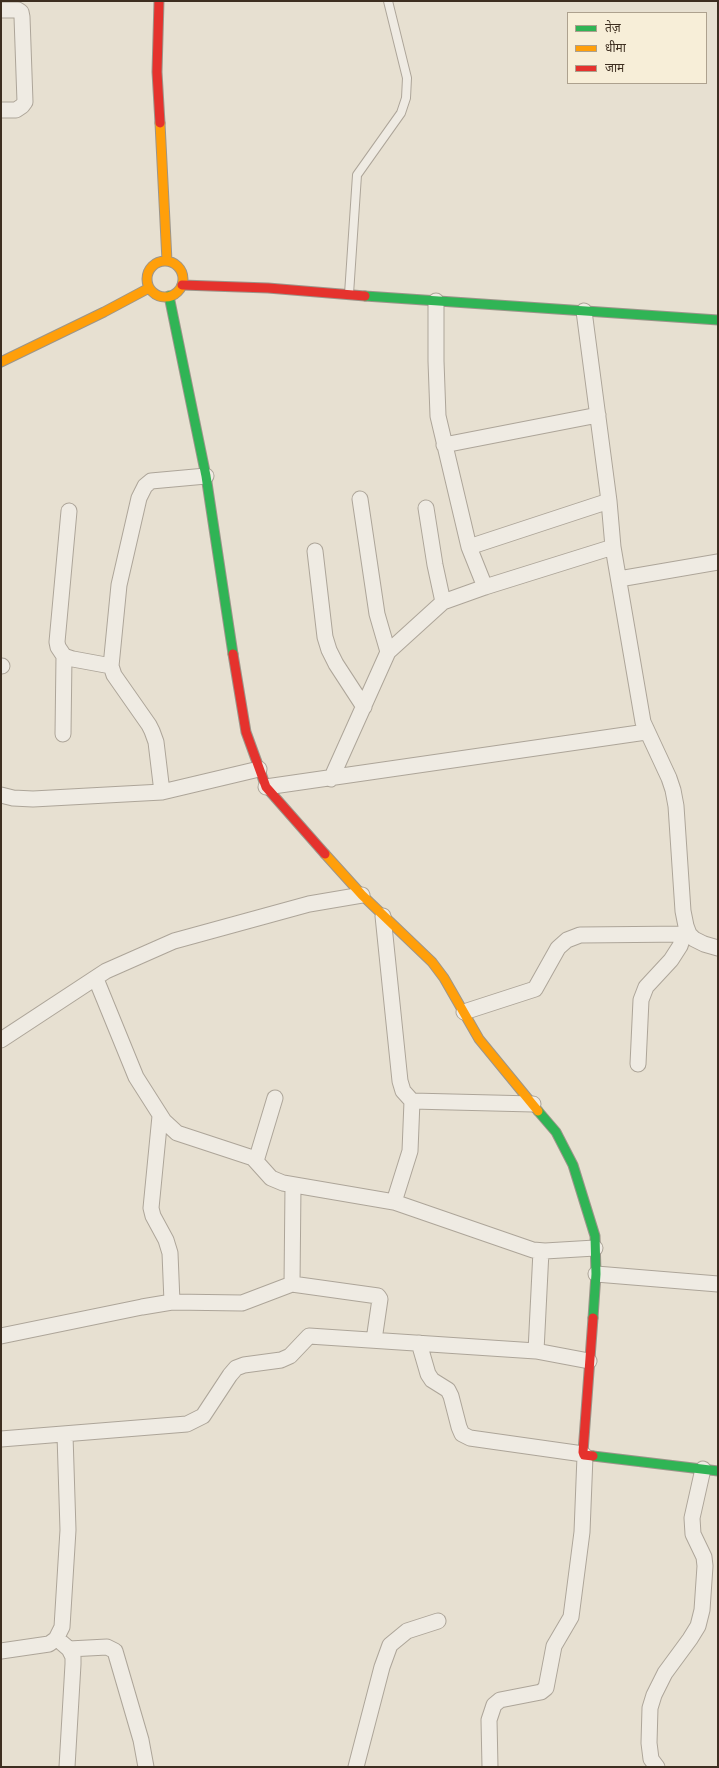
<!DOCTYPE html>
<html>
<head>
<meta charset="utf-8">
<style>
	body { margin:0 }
	#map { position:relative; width:719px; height:1768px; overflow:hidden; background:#e7e0d1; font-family:"IBM Plex Serif","Noto Sans Devanagari",serif }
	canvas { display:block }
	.frame { position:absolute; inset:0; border:2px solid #3d2e20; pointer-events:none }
	.legend { position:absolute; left:567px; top:12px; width:140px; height:72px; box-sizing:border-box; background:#f7eed8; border:1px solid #ada18e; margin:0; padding:5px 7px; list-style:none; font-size:12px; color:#3d2e20 }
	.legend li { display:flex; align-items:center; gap:8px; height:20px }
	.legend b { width:20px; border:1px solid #ada18e }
</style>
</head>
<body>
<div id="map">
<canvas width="719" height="1768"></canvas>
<div class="frame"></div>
<ul class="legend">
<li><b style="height:5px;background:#30b455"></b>तेज़</li>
<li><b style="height:5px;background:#ff9f0a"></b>धीमा</li>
<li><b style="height:5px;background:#e5322d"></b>जाम</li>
</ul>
</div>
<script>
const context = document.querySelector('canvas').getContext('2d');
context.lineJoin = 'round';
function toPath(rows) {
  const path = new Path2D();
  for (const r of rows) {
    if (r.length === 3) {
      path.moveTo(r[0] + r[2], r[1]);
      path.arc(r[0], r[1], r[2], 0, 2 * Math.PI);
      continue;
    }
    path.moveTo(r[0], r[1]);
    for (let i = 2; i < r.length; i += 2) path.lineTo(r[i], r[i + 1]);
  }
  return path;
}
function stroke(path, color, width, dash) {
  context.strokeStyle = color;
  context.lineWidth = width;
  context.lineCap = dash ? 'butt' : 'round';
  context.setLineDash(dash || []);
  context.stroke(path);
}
const lane = toPath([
	[349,294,357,175,401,113,406,98,407,78,388,1]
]);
const street = toPath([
	[1,10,18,10,21,12,22,17,25,102,22,106,16,110,1,110],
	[436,301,436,361,438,416,469,547,485,587],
	[584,311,609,501,613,547,643,722,669,778,673,790,676,806,683,911,686,926,689,934,694,939,704,944,718,948],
	[444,445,598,415],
	[360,499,377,614,388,652],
	[426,508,435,565,443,602],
	[69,511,57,642,58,647,64,656,73,659,111,666],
	[469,547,609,501],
	[315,551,325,637,329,650,336,664,364,707],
	[619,579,718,562],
	[1,666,2,666],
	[63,734,64,656],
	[331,779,388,652,443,602,485,587,613,547],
	[266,787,646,732],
	[162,792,156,742,152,731,149,725,114,675,111,666,119,585,139,498,145,486,151,481,206,476],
	[1,795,13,798,33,799,162,792,259,769],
	[383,916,400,1081,403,1091,412,1101,533,1104],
	[96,979,136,1077,164,1121,177,1133,253,1158,271,1178,283,1183,394,1202,533,1250,545,1251,595,1248],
	[464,1012,535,989,558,948,567,940,580,935,689,934],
	[1,1040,106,971,174,941,309,904,362,895],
	[638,1064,641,1000,646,987,671,960,680,946,684,934],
	[160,1116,151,1208,153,1216,166,1240,170,1253,172,1302],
	[256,1161,275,1098],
	[394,1202,410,1151,412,1101],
	[596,1274,718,1284],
	[292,1284,293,1186],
	[1,1336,142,1307,172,1302,242,1303,292,1284,378,1296,380,1299,374,1340],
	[419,1343,428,1374,432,1380,448,1390,451,1396,459,1427,462,1434,470,1438,583,1454],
	[536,1351,541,1251],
	[1,1439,187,1424,203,1416,230,1375,236,1368,244,1365,281,1360,290,1356,309,1336,536,1351,589,1361],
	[62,1643,69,1649,73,1657,73,1664,67,1767],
	[69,1649,107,1647,115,1651,141,1740,146,1767],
	[1,1651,49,1644,56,1639,62,1627,68,1530,65,1435],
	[356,1767,382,1667,390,1645,407,1631,438,1621],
	[490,1767,489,1720,494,1705,500,1700,541,1692,546,1688,554,1646,571,1617,582,1532,585,1456],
	[657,1767,651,1759,649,1743,650,1708,654,1695,665,1673,690,1639,698,1626,702,1610,705,1566,704,1557,693,1534,692,1518,703,1469]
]);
const fast = toPath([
	[169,296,206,476,233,654],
	[365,296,718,320],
	[538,1111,556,1132,573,1165,595,1236,596,1274,593,1318],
	[593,1456,718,1471]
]);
const slow = toPath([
	[160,123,167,261],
	[165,279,18],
	[1,362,104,312,149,288],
	[325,854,362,895,432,962,444,978,479,1039,538,1111]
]);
const jam = toPath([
	[159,1,157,72,160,123],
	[182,285,268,288,365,296],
	[233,654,246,732,266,787,325,854],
	[593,1456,584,1455,583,1452,593,1318]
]);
stroke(lane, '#ada599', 10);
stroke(street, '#ada599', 17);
stroke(fast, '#9c958a', 11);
stroke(slow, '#9c958a', 11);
stroke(jam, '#9c958a', 11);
stroke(lane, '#efebe3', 8);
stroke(street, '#efebe3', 15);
stroke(fast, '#30b455', 9);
stroke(slow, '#ff9f0a', 9);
stroke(jam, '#e5322d', 9);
</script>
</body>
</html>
